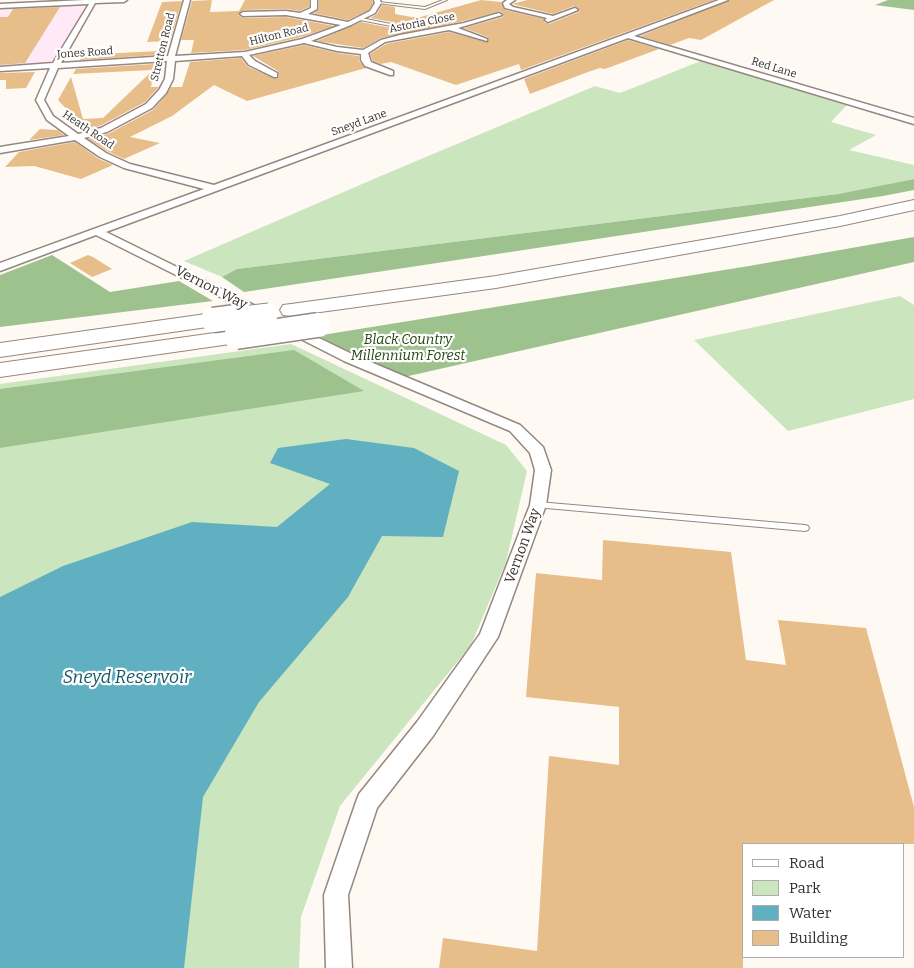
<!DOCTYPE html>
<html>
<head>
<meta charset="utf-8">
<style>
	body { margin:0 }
	#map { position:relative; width:914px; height:968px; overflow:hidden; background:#fff9f4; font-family:Bitter,serif }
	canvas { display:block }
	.legend { position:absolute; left:742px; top:843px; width:162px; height:115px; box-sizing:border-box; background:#fff; border:1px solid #afacab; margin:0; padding:6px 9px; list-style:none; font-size:15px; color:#36302c }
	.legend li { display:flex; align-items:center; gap:10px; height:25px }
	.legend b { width:25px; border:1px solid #afacab }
</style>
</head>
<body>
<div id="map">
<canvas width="914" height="968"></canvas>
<ul class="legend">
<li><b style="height:6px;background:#fff"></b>Road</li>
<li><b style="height:14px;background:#cbe5bf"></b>Park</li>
<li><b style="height:14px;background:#60b0c1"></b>Water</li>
<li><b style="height:14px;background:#e7be8a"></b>Building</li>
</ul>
</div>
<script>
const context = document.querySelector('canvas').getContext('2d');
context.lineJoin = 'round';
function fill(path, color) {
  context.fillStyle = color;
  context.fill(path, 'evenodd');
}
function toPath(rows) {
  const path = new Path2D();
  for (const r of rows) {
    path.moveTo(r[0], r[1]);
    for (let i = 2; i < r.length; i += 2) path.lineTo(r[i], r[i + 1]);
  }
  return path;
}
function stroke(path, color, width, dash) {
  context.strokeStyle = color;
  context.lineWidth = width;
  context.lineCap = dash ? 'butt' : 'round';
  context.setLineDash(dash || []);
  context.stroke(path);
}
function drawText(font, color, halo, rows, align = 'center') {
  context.font = font + ' Bitter,serif';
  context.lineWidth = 4.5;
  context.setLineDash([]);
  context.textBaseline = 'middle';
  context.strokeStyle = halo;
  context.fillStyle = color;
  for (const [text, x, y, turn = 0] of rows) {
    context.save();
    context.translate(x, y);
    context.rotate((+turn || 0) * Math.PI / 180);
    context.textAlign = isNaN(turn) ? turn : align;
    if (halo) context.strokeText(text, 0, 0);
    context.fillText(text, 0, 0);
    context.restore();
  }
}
const education = toPath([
	[74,4,85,7,53,60,37,65,0,67,0,8]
]);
const green = toPath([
	[701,61,847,105,831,122,876,135,849,150,914,165,914,179,838,194,237,269,222,277,184,261,383,175,595,86,620,93],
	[900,296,914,305,914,399,788,431,694,340],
	[291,344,506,445,527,471,506,562,471,645,340,806,301,917,299,968,0,968,0,384]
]);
const forest = toPath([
	[888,0,914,0,914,10,875,5],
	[914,179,914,190,883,196,244,292,222,277,237,269,838,194],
	[914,237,914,262,404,377,316,336,749,266],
	[52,255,110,292,179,281,213,301,0,327,0,275],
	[294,350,364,391,0,448,0,389]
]);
const water = toPath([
	[346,439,414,448,459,471,443,537,382,536,348,597,259,702,203,797,184,968,0,968,0,597,63,566,192,522,277,527,330,484,270,463,278,448]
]);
const building = toPath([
	[212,0,210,12,239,11,245,0,309,0,309,7,300,11,286,9,243,10,238,15,243,18,286,17,334,26,301,37,245,50,191,53,194,40,181,40,192,1],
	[319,0,372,0,373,3,369,10,348,20,313,13,319,9],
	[481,0,501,2,505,10,544,19,544,22,549,24,579,12,580,10,574,6,553,14,512,4,527,0,714,0,521,70,519,64,456,85,391,62,381,64,373,61,370,54,386,44,449,32,488,42,488,37,464,28,503,17,504,15,500,11,464,21,381,38,363,48,317,41,361,22,391,28,394,27,395,24,392,22,370,18,377,14,382,5,395,7,395,14,417,18],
	[730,0,774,0,701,40,689,38,670,45,640,36],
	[182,1,170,41,147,42,162,2],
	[60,7,25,63,0,65,0,17,8,17,13,9],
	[628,40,659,49,605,69,600,68,588,72,530,94,524,79],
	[304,45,337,53,359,56,359,61,366,68,247,101,214,85,172,116,130,137,160,143,124,159,107,151,88,139,108,134,153,110,167,94,171,87,182,87,190,62,241,58,248,67,277,79,279,77,278,71,253,56],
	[158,51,157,55,80,60,82,55],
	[154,64,152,70,73,74,76,69],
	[154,69,151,87,159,87,145,102,100,126,86,130,58,100,71,77,83,119,103,118],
	[35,72,26,88,6,89,6,80,0,80,0,73],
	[40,129,58,130,64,135,29,140],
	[75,142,99,159,113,165,81,179,34,166,5,167,19,152],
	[88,255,93,257,112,269,92,277,70,263],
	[603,540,731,552,746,660,786,665,778,620,866,628,914,807,914,844,743,844,743,968,439,968,443,938,537,951,549,756,619,765,619,707,526,697,536,573,602,580]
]);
const lane = toPath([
	[443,0,447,0,425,9,377,3,378,2,425,7,443,0],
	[361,18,391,24,393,25,391,26,360,20,361,18],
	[538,502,805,525,808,526,809,528,808,530,805,531,535,507,534,505,535,503,538,502]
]);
const street = toPath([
	[85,0,127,0,124,2,95,3,61,63,168,56,184,0,190,0,175,56,245,52,302,39,341,25,286,15,243,16,240,14,243,12,286,11,300,13,311,8,311,0,317,0,317,9,308,14,348,22,370,11,375,3,374,0,380,0,381,3,375,13,351,25,311,41,337,47,363,50,381,40,400,35,464,23,499,13,502,15,458,28,487,39,487,41,449,30,385,42,368,53,371,62,393,71,393,75,390,75,365,66,361,60,361,54,337,51,304,43,249,55,255,61,277,73,277,77,274,77,249,65,242,56,175,61,173,79,166,93,152,108,107,132,84,138,106,153,130,164,214,185,719,0,728,0,634,36,914,118,914,124,628,38,106,232,266,311,268,314,262,318,96,235,0,271,0,263,204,189,124,168,100,157,75,140,0,153,0,147,69,136,47,120,36,100,50,68,0,71,0,67,53,63,89,4,0,8,0,4,85,0],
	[167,61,165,79,159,90,146,104,101,128,78,134,53,116,44,100,58,68,167,61],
	[507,0,515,0,509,4,513,7,553,16,575,8,578,10,548,22,545,20,547,18,505,8,503,3,507,0],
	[290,324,354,355,520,425,543,447,551,470,546,505,498,637,433,736,377,808,348,895,352,968,326,968,324,895,356,802,359,794,417,722,480,634,530,505,535,470,530,453,510,431,344,361,285,331,283,328,285,325,290,324]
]);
const highway = toPath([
	[914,200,914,210,840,226,496,288,291,316,283,315,280,310,283,305,291,304,496,276,840,216,914,200],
	[213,313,221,315,224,320,221,325,0,357,0,343,213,313],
	[236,330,244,332,247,337,244,342,0,377,0,363,236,330]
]);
const highwayBridgeFar1 = toPath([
	[234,317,269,313]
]);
const highwayBridge = toPath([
	[213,320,244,316],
	[236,337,318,325]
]);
const farStreetnames = [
	["Astoria Close",422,23,-11],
	["Hilton Road",279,35,-14],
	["Stretton Road",163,47,-76],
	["Jones Road",85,53,-4],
	["Red Lane",774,68,17],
	["Sneyd Lane",359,123,-20],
	["Heath Road",88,130,34]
];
const streetNames = [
	["Vernon Way",211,288,27],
	["Vernon Way",523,546,-70]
];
const parkNames = [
	["Black Country",408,340],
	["Millennium Forest",408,356]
];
const nearWaternames = [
	["Sneyd Reservoir",127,678]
];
fill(education, '#ffe9f6');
fill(green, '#cbe5bf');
fill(forest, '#9ec28e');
fill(water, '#60b0c1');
fill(building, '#e7be8a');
stroke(lane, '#95877e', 2);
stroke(street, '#95877e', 3);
stroke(highway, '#95877e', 2);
fill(lane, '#fff');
fill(street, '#fff');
fill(highway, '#fff');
stroke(highwayBridgeFar1, '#95877e', 21, []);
stroke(highwayBridge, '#95877e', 27, []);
stroke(highwayBridgeFar1, '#fff', 19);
stroke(highwayBridge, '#fff', 24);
drawText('11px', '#36302c', '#fff', farStreetnames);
drawText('14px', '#36302c', '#fff', streetNames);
drawText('italic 14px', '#24450f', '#fff', parkNames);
drawText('italic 18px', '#155965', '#fff', nearWaternames);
</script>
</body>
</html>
